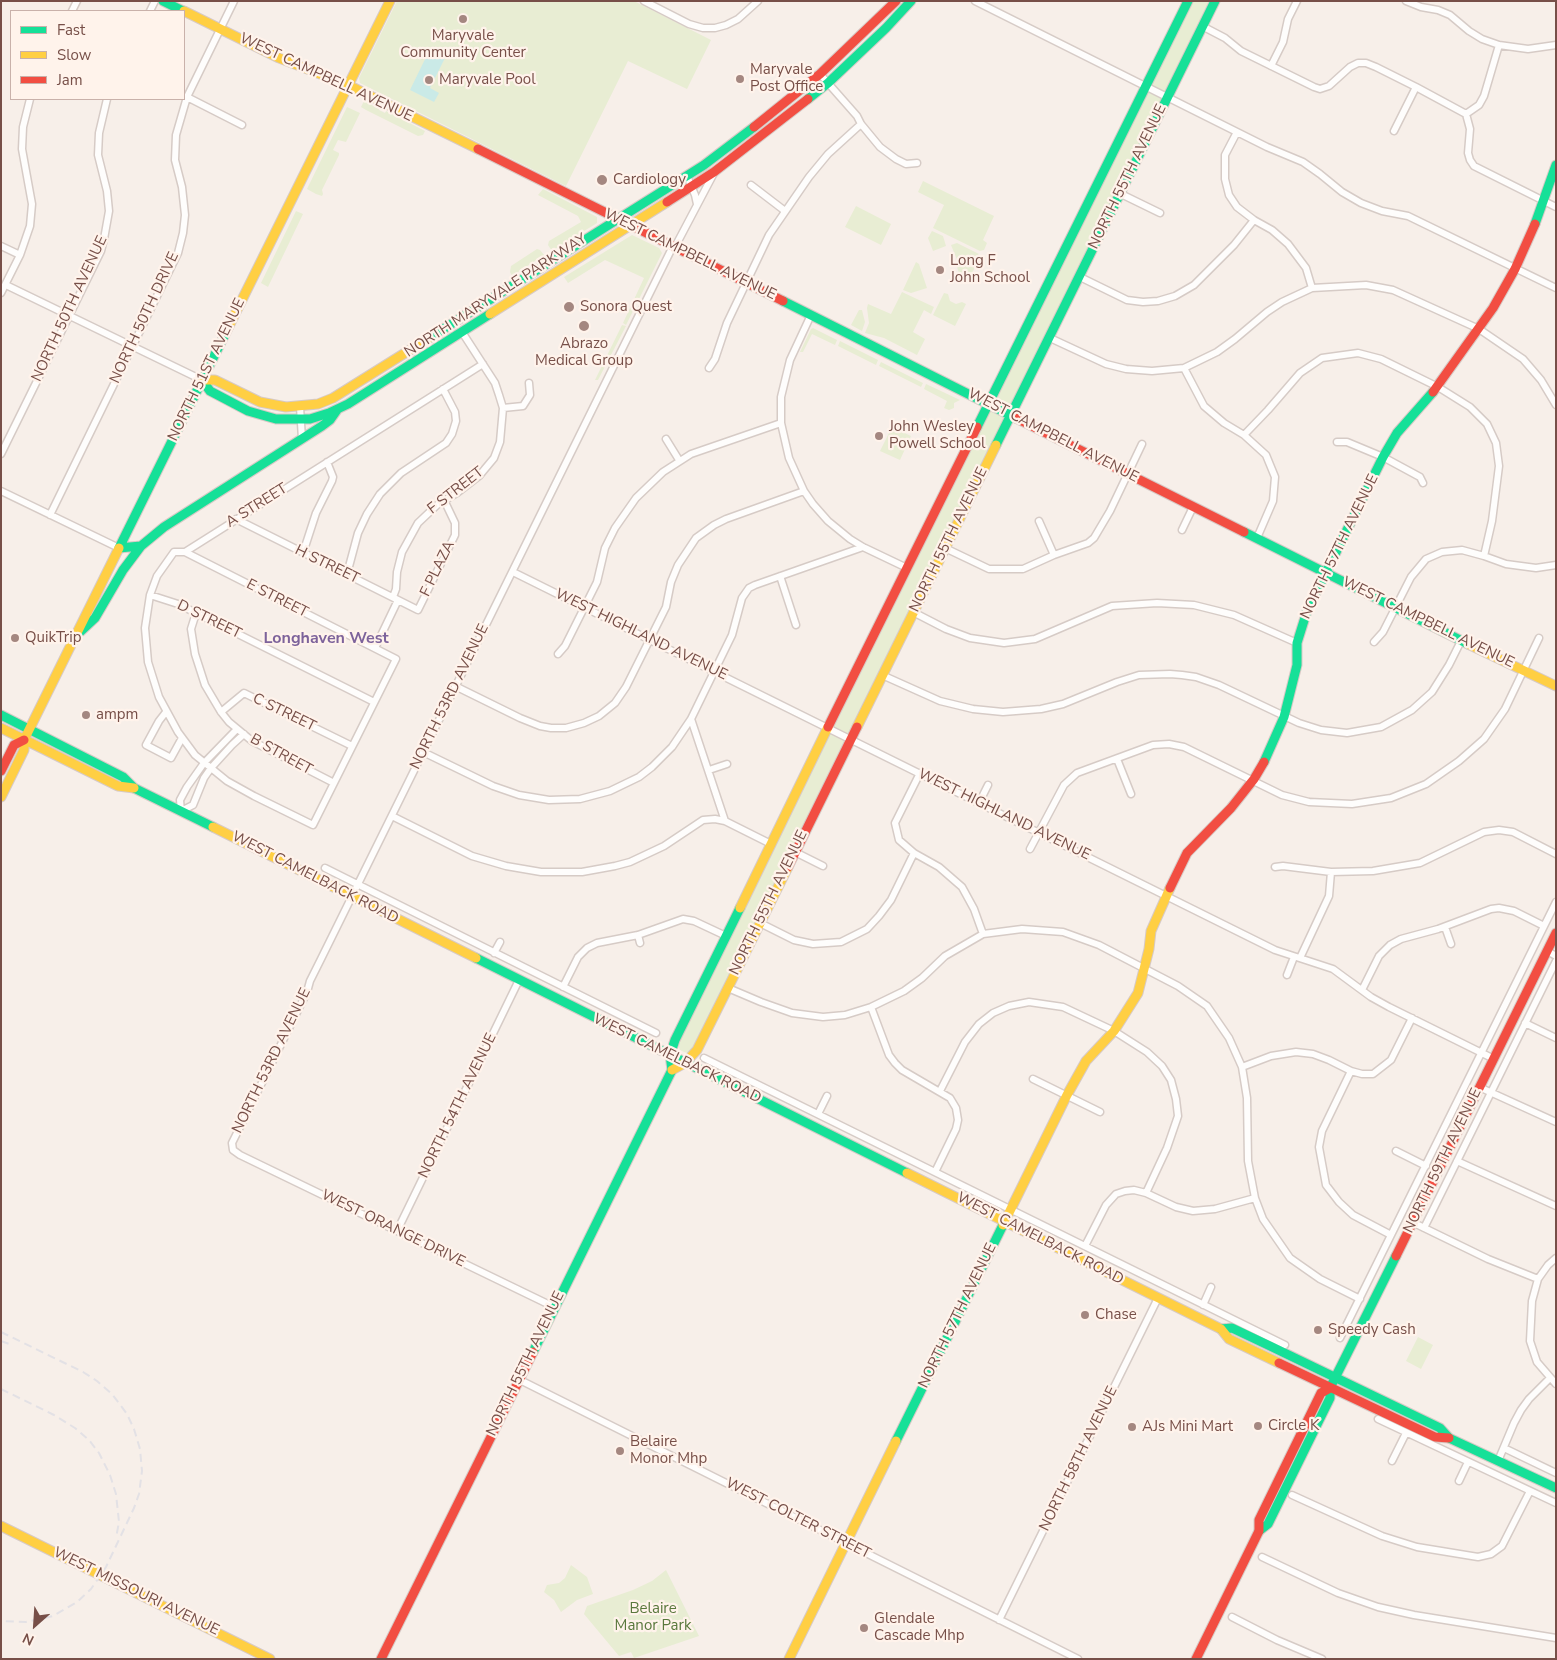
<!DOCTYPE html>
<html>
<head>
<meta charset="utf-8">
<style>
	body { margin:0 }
	#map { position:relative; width:1557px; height:1660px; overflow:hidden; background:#f7efe9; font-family:"Nunito Sans",sans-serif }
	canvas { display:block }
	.frame { position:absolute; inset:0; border:2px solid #774f48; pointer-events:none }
	.legend { position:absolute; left:10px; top:10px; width:175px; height:90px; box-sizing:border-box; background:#fff3eb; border:1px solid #c9b1aa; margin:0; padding:6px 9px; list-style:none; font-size:15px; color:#774f48 }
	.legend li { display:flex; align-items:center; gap:10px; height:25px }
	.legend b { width:25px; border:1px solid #c9b1aa }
	.north { position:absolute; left:10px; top:1600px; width:50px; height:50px; -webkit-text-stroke:4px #fff3eb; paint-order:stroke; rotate:206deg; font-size:14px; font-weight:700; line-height:20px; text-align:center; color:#774f48 }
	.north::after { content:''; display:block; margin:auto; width:18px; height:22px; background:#774f48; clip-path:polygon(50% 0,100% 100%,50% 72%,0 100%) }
</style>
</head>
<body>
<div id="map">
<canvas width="1557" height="1660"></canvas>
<div class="frame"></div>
<ul class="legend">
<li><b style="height:6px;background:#16e098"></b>Fast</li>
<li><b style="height:6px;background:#ffcf43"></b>Slow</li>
<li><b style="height:6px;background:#f24e42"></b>Jam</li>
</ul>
<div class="north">N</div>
</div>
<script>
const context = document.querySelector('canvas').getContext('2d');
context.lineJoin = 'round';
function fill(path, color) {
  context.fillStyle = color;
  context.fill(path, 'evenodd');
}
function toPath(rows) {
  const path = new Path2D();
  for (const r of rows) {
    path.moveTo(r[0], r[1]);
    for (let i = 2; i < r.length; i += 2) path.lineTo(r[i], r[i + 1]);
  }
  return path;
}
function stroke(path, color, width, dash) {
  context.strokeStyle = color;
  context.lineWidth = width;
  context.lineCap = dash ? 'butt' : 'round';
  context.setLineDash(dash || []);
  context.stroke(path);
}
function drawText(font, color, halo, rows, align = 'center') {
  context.font = font + ' "Nunito Sans",sans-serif';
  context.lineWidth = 4.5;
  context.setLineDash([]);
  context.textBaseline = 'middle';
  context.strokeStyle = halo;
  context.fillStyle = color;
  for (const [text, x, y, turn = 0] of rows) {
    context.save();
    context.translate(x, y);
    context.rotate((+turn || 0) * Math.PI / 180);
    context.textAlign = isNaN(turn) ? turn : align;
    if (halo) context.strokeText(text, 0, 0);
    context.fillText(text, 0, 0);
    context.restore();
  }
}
const green = toPath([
	[397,1,634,1,711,40,687,89,628,61,566,186,360,83,359,78],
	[1192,1,1211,1,693,1048,688,1053,684,1052,680,1050,678,1044,684,1028],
	[364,101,379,109,379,110,385,113,386,111,425,131,423,135,418,136,366,110,361,107],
	[347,107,360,113,346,142,338,140,333,150,339,153,339,155,322,190,323,194,322,196,316,194,307,189],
	[923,181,994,216,983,240,987,243,984,250,980,251,933,228,944,205,918,192],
	[543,189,597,217,597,223,552,251,548,245,549,241,581,222,578,216,538,195],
	[856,206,891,224,881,245,845,227],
	[296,211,303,214,268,287,261,283],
	[932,231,943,236,946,246,933,251,928,238],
	[632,235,659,248,662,253,626,325,623,323,644,278,605,260,568,283,564,277],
	[957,243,979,254,978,255,958,262,951,245],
	[537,249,540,250,544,255,512,276,510,272,511,266],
	[978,258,979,260,972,273,969,272,967,275,960,276,957,267,959,266,959,265],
	[916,262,919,264,927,288,911,293,903,290],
	[902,292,934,307,931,314,924,310,913,332,925,339,917,355,884,338,865,333,869,323,867,308,868,304,891,314],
	[944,293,948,294,950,301,956,304,962,302,966,304,955,326,933,315],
	[859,310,862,310,865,322,862,331,851,325],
	[622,325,626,326,598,380,595,380],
	[813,328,837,340,835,345,812,334,803,352,800,352,811,329],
	[840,341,878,360,876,365,838,346],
	[881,362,923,383,921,387,879,366],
	[926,384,960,400,954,403,954,408,949,410,944,408,947,401,924,389],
	[892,427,911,436,900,460,880,451],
	[1418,1337,1433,1345,1421,1369,1406,1361],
	[571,1565,587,1577,593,1594,577,1600,561,1612,554,1600,544,1592,547,1585,559,1583,565,1578],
	[666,1570,699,1636,634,1658,631,1652,619,1656,584,1614,587,1606,633,1590,652,1581]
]);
const water = toPath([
	[429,51,445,58,430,88,439,93,434,102,410,90]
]);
const street = toPath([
	[644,1,689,24,703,28,715,28,726,25,738,19,758,1],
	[975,1,1267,147,1303,162,1320,174,1342,192,1361,203,1382,211,1408,216,1556,288],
	[1406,1,1421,7,1438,10,1450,15,1469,31,1482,39,1499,45,1528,49,1556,45],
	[72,11,77,1],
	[150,11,155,1],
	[1202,26,1225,38,1241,51,1314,87,1320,89,1329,86,1350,67,1358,63,1366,63,1376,67,1416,87,1466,114,1470,129,1468,153,1470,160,1474,166,1556,207],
	[1271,66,1283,42,1288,19,1297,1],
	[820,74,857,116,861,124,880,147,896,159,906,164,917,163],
	[187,97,242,125],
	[1466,114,1479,105,1484,96,1499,45],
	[1394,131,1416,87],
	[1237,132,1225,155,1225,179,1229,195,1237,207,1254,220,1272,230,1288,244,1306,268,1312,288],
	[687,176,695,195,697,204],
	[751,185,785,211],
	[1121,194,1160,213],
	[1,246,20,255],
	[675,247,714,173],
	[1080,277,1127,300,1143,302,1158,301,1175,296,1194,285,1234,245,1254,220],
	[6,285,202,380],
	[1,293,20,255,30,226,32,204,22,149,23,127,30,99],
	[811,315,790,360,781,397,781,423,789,458,804,491,813,504,828,521,850,539,863,547,907,568],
	[1050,338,1106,364,1126,369,1152,371,1184,368,1217,352,1235,339,1267,312,1282,302,1312,288,1366,285,1393,290,1479,329,1523,359,1541,380,1556,405],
	[709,368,715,359,727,323,769,235,809,177,828,154,861,124],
	[1184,368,1204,406,1224,423,1244,435,1266,455,1275,477,1273,501,1257,538],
	[300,407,302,439],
	[503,408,523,406,530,395,529,383],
	[1244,435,1268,410,1300,373,1322,358,1358,353,1381,359,1438,387,1470,407,1487,424,1496,443,1499,466,1492,521,1484,556],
	[666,439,679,460],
	[1337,442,1347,442,1383,457,1420,477,1423,483],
	[1,454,101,251,104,239,109,211,107,191,98,155,99,133,107,99],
	[1,491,119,548],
	[50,515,178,253,183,233,185,215,182,187,175,160,176,135,187,97,234,1],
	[236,519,418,610,455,535,455,523,444,500],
	[1039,521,1054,555],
	[1182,530,1193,507],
	[945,548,989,569,1023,569,1054,555,1088,543,1094,538,1110,511,1142,444],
	[185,552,396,659,313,825,254,796,227,781,195,755,178,732,159,697,148,662,145,628,150,595,157,576,174,552,185,552,483,364],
	[303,553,316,513,332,481,333,477,327,462],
	[513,572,1275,950,1333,969,1371,997,1389,1007,1494,1059],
	[347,574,358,533,367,514,380,494,401,473,446,443,452,434,456,421,455,412,443,389],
	[780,576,796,625],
	[150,595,178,604,374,702],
	[393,597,396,589,397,572,402,552,418,523,437,505,457,493,479,476,494,458,500,442,503,408,499,395,495,383,462,332],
	[913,612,946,629,970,638,1004,643,1035,639,1112,606,1157,603,1194,605,1234,615,1297,643],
	[196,613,191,629,195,654,205,685,221,712,229,722,252,741,334,783],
	[1374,642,1383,632,1411,577,1426,559,1442,552,1462,550,1484,556,1506,564,1536,568,1556,565],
	[375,648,398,600],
	[558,654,565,646,597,582,605,548,615,528,636,498,663,472,691,454,781,423],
	[882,675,940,701,973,709,1003,712,1041,709,1063,704,1117,682,1139,675,1170,674,1182,675,1196,677,1219,685,1299,723,1321,730,1347,733,1381,727,1412,710,1432,692,1449,665,1461,641],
	[455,686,520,718,540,726,551,728,566,728,584,723,599,716,615,703,626,687,666,607,671,582,678,565,696,538,714,525,726,519,804,491],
	[166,712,159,721,146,745,171,758,182,738],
	[221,712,244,693,352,746],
	[237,729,204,763,187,787,180,800,181,811,193,805,204,778,211,768,232,745,244,734],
	[423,752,493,786,519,795,549,800,580,799,610,791,639,777,652,767,672,747,691,719],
	[1117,759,1131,794],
	[709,770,727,764],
	[920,773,895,823,899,840,914,853,939,867,962,887,974,909,983,934],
	[979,803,988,785],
	[392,816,472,856,506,866,541,872,582,872,615,866,630,862,664,846,703,820,715,819,725,821,771,844],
	[725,821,691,719,732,635,742,598,749,588,755,585,863,547],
	[1030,849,1064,785,1077,773,1153,745,1169,744,1184,747,1282,795,1309,802,1352,804,1391,798,1426,784,1459,761,1484,739,1505,709,1539,638],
	[795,852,823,866],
	[1275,867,1283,866,1331,872,1373,871,1420,863,1484,832,1499,830,1513,832,1556,854],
	[325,868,656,1033],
	[760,923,794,940,813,944,841,942,867,929,879,916,891,900,914,853],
	[1445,927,1451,944],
	[638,935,640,943],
	[1547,951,1556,956],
	[494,953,500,942],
	[1300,958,1329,896,1331,872],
	[1287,975,1294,957],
	[563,987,578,957,587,948,597,943,638,935,683,919,694,921,726,936],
	[728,988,761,1002,792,1013,823,1017,845,1015,871,1007,904,991,922,978,945,956,983,934,1022,929,1063,932,1099,945,1178,986,1207,1006,1229,1038,1242,1067,1247,1098,1248,1161,1255,1198,1263,1219,1290,1258,1320,1279,1360,1299],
	[1362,990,1379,956,1390,945,1401,939,1438,929,1491,909,1499,908,1514,911,1544,926],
	[871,1007,889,1055,895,1063,902,1070,950,1098,956,1108,958,1120,956,1129,935,1172],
	[1525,1023,1556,1038],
	[704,1058,1285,1345],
	[1242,1067,1271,1056,1296,1052,1313,1054,1329,1060,1351,1071,1362,1074,1373,1074,1391,1060,1412,1018],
	[1351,1071,1322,1131,1319,1147,1326,1185,1339,1202,1353,1215,1391,1235],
	[1033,1079,1100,1112],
	[1479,1087,1556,1122],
	[940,1091,965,1042,979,1024,993,1013,1009,1006,1029,1002,1063,1007,1114,1031,1147,1052,1162,1066,1171,1080,1176,1099,1178,1116,1167,1148,1146,1193],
	[818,1114,827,1096],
	[1396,1151,1426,1166],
	[1457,1161,1556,1206],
	[1412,1222,1488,1259,1538,1279],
	[1424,1228,1556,961],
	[397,1231,519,980],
	[1085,1246,1106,1205,1116,1194,1125,1191,1134,1190,1146,1193,1176,1207,1193,1211,1215,1209,1255,1198],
	[1556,1258,1548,1265,1538,1279,1532,1301,1530,1341,1537,1362,1556,1384],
	[1203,1305,1211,1287],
	[554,1307,240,1155,233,1150,232,1143,307,992,310,981,321,959,673,246],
	[1340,1338,1556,902],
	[518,1379,1078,1659],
	[1378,1419,1556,1503],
	[1504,1448,1556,1473],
	[1392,1461,1406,1433],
	[1498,1461,1514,1423,1521,1410,1529,1399,1550,1378],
	[1459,1481,1468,1462],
	[1292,1495,1382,1536,1417,1547,1478,1557,1491,1554,1502,1546,1530,1491],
	[1262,1557,1338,1593,1378,1607,1414,1615,1556,1638],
	[1232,1617,1277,1640,1322,1659],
	[999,1620,1158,1298]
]);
const fast = toPath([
	[163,1,183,11],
	[808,99,828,83,886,28,911,1],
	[1535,224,1556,165],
	[783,301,1016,418],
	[429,338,704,165,754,127],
	[202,380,210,391,248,411,276,419,310,419,329,413,348,404,490,314],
	[977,427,1188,1],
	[996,445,1215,1],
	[1244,532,1468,644],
	[119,548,141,546,164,527,322,426,330,420,337,410],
	[119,548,228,328],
	[80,632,95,618,123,570,141,546],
	[1,715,123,777,134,788,213,827],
	[1264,762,1284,717,1297,665,1297,643,1307,611,1383,457,1397,433,1433,392],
	[476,958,907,1173],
	[1221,1329,1232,1328,1270,1346,1440,1428,1449,1438,1556,1488],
	[533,1352,672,1070,670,1055,675,1040,740,908],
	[896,1441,1003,1225],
	[1259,1531,1268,1524,1330,1398,1330,1388,1396,1256]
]);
const slow = toPath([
	[184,11,279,58,348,85,478,149],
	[490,314,667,202],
	[228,328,390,1],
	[202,380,215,380,260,402,286,407,318,404,333,398,429,338],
	[1468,644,1556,686],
	[857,727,996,445],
	[1,728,118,786,134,788],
	[1,797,24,750,24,740,119,548],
	[213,827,476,958],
	[740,908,828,727],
	[672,1070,685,1063,697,1050,788,867],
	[907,1173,1221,1329,1229,1339,1279,1363],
	[1003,1225,1067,1095,1086,1061,1114,1031,1138,993,1149,949,1151,931,1170,888],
	[1,1526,270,1659],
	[789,1659,896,1441]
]);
const jam = toPath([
	[754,127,820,74,896,1],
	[478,149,783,301],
	[667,202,714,172,808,99],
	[1433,392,1493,308,1515,269,1535,224],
	[1016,418,1244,532],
	[828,727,977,427],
	[1,771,14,745,24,740],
	[788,867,857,727],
	[1170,888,1187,853,1231,808,1254,779,1264,762],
	[1396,1256,1556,933],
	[1279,1363,1435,1437,1449,1438],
	[381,1659,533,1352],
	[1196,1659,1259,1531,1259,1520,1321,1393,1330,1388]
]);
const rail = toPath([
	[1,1332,83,1372,97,1381,112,1394,127,1414,134,1429,140,1449,142,1471,139,1494,134,1508,106,1567,91,1589,77,1602,53,1616,26,1622,1,1621],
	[1,1341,12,1345],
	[1,1389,54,1415,75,1428,89,1440,99,1453,110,1475,116,1494,119,1522,116,1538]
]);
const markers = [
	[463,19,5,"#a48780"],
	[740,79,5,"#a48780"],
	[429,80,5,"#a48780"],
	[602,180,6,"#a48780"],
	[940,270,5,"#a48780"],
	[569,307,6,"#a48780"],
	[584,326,6,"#a48780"],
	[879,436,5,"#a48780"],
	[15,638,5,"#a48780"],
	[86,715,5,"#a48780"],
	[1085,1315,5,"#a48780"],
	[1318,1330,5,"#a48780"],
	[1258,1426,5,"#a48780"],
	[1132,1427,5,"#a48780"],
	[620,1451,5,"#a48780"],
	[864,1628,5,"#a48780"]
];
const poiNames = [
	["Maryvale",463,36,"center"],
	["Community Center",463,53,"center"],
	["Maryvale",750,70],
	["Post Office",750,87],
	["Maryvale Pool",439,80],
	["Cardiology",613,180],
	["Long F",950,261],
	["John School",950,278],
	["Sonora Quest",580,307],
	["Abrazo",584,344,"center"],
	["Medical Group",584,361,"center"],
	["John Wesley",889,427],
	["Powell School",889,444],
	["QuikTrip",25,638],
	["ampm",96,715],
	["Chase",1095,1315],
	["Speedy Cash",1328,1330],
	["Circle K",1268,1426],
	["AJs Mini Mart",1142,1427],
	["Belaire",630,1442],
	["Monor Mhp",630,1459],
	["Glendale",874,1619],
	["Cascade Mhp",874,1636]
];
const streetNames = [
	["WEST CAMPBELL AVENUE",326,78,25],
	["NORTH 55TH AVENUE",1128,177,-64],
	["WEST CAMPBELL AVENUE",690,255,26],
	["NORTH MARYVALE PARKWAY",496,296,-33],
	["NORTH 50TH AVENUE",70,309,-65],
	["NORTH 50TH DRIVE",145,318,-65],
	["NORTH 51ST AVENUE",207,370,-64],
	["WEST CAMPBELL AVENUE",1053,436,27],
	["F STREET",456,491,-38],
	["A STREET",257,506,-32],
	["NORTH 55TH AVENUE",949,540,-64],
	["NORTH 57TH AVENUE",1340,547,-64],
	["H STREET",327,565,26],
	["F PLAZA",438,569,-64],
	["E STREET",277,599,27],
	["D STREET",209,620,26],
	["WEST CAMPBELL AVENUE",1428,623,26],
	["WEST HIGHLAND AVENUE",641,635,26],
	["NORTH 53RD AVENUE",450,697,-64],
	["C STREET",284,713,26],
	["B STREET",281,755,29],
	["WEST HIGHLAND AVENUE",1004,815,26],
	["WEST CAMELBACK ROAD",315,878,27],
	["NORTH 55TH AVENUE",769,903,-64],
	["WEST CAMELBACK ROAD",677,1059,26],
	["NORTH 53RD AVENUE",272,1061,-64],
	["NORTH 54TH AVENUE",458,1106,-64],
	["NORTH 59TH AVENUE",1443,1161,-64],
	["WEST ORANGE DRIVE",393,1229,26],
	["WEST CAMELBACK ROAD",1040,1239,27],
	["NORTH 57TH AVENUE",958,1316,-64],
	["NORTH 55TH AVENUE",526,1364,-64],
	["NORTH 58TH AVENUE",1079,1459,-64],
	["WEST COLTER STREET",798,1519,27],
	["WEST MISSOURI AVENUE",136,1592,26]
];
const parkNames = [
	["Belaire",653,1609],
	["Manor Park",653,1626]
];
const neighbourhoodNames = [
	["Longhaven West",326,639]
];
fill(green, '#e8edd3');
fill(water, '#caeae7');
stroke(street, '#d6cbc6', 9);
stroke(fast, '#d7cac6', 11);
stroke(slow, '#d7cac6', 11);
stroke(jam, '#d7cac6', 11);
stroke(street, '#fefdfc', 6);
stroke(fast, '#16e098', 9);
stroke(slow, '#ffcf43', 9);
stroke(jam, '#f24e42', 9);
stroke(rail, '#e3e1e5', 2, [8, 5]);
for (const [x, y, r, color] of markers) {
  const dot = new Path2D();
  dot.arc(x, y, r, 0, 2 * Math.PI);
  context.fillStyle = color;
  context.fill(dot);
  stroke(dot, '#fff3eb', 2);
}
drawText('15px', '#774f48', '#fff3eb', poiNames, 'left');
drawText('15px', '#774f48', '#fff3eb', streetNames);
drawText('15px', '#59783c', '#fff3eb', parkNames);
drawText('bold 16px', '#7d639b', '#fff3eb', neighbourhoodNames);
</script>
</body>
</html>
